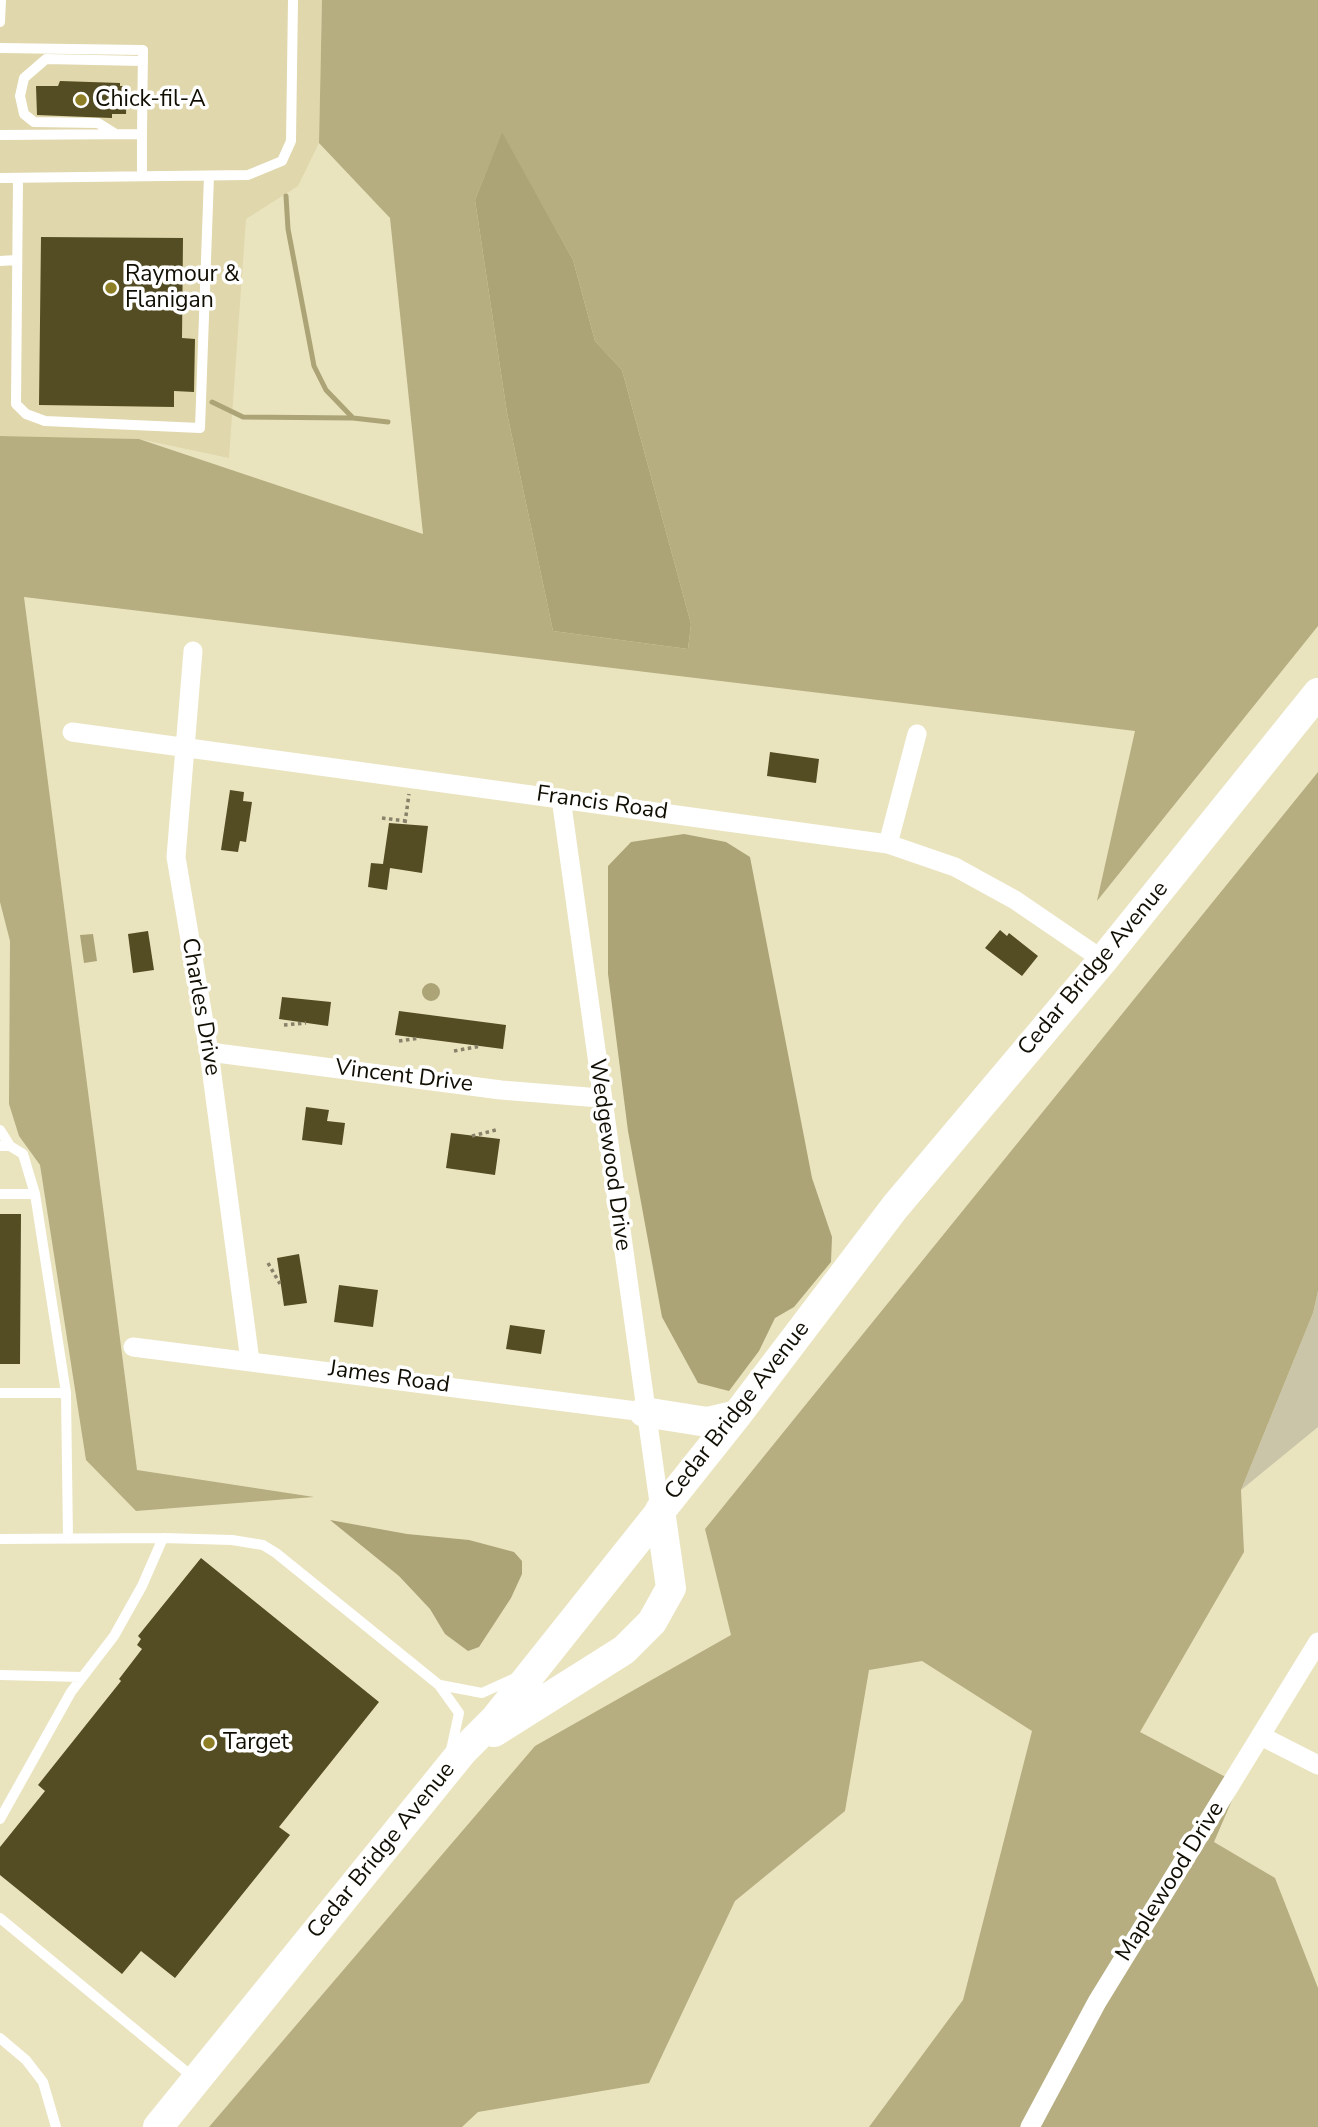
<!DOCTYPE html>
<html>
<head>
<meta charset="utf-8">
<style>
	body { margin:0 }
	canvas { display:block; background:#e9e3be }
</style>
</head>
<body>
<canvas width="1318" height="2127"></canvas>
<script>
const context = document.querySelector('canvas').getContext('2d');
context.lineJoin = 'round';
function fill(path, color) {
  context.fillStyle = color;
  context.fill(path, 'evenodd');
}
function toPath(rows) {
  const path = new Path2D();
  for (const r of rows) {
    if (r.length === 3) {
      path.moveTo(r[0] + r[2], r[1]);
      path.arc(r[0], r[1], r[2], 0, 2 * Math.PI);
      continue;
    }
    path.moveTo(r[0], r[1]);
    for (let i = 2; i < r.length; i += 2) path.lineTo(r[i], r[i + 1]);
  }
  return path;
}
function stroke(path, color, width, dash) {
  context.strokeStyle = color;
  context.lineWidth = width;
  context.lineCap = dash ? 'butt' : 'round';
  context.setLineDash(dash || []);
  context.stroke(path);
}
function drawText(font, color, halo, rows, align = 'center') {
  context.font = font + ' "Nunito Sans",sans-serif';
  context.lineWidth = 7;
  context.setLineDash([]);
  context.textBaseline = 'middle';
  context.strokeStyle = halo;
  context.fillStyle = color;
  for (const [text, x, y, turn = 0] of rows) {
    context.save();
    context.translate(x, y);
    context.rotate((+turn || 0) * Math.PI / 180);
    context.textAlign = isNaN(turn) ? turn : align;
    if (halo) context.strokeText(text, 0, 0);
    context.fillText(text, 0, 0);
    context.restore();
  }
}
const built = toPath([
	[0,0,322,0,319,143,298,186,246,219,229,458,139,439,0,436]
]);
const green = toPath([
	[1318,1291,1318,1427,1241,1490,1313,1313]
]);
const forest = toPath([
	[322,0,1318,0,1318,626,1097,901,1135,731,24,597,137,1470,314,1497,136,1511,86,1460,40,1165,19,1136,9,1104,10,941,0,902,0,436,139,439,423,534,390,218,319,143],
	[502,133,573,260,595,341,622,370,691,624,688,649,553,631,507,413,475,200],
	[1318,772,1318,1291,1313,1313,1241,1490,1244,1552,1140,1732,1239,1784,1214,1842,1275,1878,1318,1988,1318,2127,869,2127,963,2000,1032,1731,922,1661,869,1670,845,1811,735,1901,649,2083,478,2112,462,2127,209,2127,535,1746,731,1635,705,1529]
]);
const water = toPath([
	[502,132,573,260,595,341,622,370,691,624,688,649,553,631,507,413,475,200],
	[684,834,726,842,750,857,812,1178,832,1237,831,1262,794,1307,775,1318,759,1351,729,1391,698,1383,662,1317,628,1131,608,974,608,866,631,842],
	[93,934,97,961,84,963,80,935],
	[431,992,9],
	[330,1520,407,1534,469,1540,514,1552,522,1561,522,1574,511,1598,479,1647,468,1651,445,1634,430,1609,399,1576]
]);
const stream = toPath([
	[286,196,288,229,314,366,326,390,353,418,388,422],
	[212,402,243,417,352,418]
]);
const building = toPath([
	[60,81,120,83,120,86,127,86,126,114,112,114,112,118,37,115,36,86,58,86],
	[41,237,183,238,182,338,195,339,194,392,174,391,174,407,39,405],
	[770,752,819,759,816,783,767,776],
	[230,790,244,792,243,801,252,802,246,842,240,841,238,852,221,850],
	[389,823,428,826,422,873,390,868,387,890,368,887,371,863,383,864],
	[1000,930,1007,936,1009,933,1038,956,1022,976,985,948],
	[148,931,154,970,133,973,128,934],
	[282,997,331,1002,328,1026,279,1019],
	[399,1011,506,1025,503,1049,395,1035],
	[306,1107,329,1110,327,1121,345,1123,342,1145,302,1140],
	[451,1133,500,1139,495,1175,446,1168],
	[0,1214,21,1214,20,1364,0,1364],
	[299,1254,307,1303,284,1306,277,1258],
	[339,1285,378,1290,373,1327,334,1322],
	[510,1325,545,1330,541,1354,506,1349],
	[201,1558,379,1702,279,1827,290,1835,175,1978,141,1951,122,1974,0,1875,0,1847,45,1791,38,1785,121,1681,119,1679,142,1649,137,1645,141,1639,138,1636]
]);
const path = toPath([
	[382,818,406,821],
	[405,823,409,794],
	[284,1025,306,1023],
	[399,1041,420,1038],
	[454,1051,481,1046],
	[472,1136,496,1130],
	[268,1263,280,1284]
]);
const lane = toPath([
	[0,22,1,0],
	[0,48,143,50,142,134,0,135],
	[114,133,98,123,34,122,24,114,20,96,24,78,46,59,143,61],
	[142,176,142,134],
	[0,178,248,175,282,161,291,141,293,0],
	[18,178,16,404,26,414,45,421,200,428,209,176],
	[0,261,16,260],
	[0,1130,10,1146],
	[0,1146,10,1146,23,1154,35,1194,66,1393,68,1539],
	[0,1194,35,1194],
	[0,1393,66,1393],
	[0,1539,163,1538],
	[0,1675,82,1677],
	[440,1685,482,1693,515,1678],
	[0,1819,71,1692,114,1636,142,1586,163,1538,232,1540,263,1545,276,1553,439,1685,459,1713,451,1750],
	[0,1918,194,2078],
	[0,2038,26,2060,43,2082,56,2127]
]);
const street = toPath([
	[193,651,176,857,209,1052,250,1361],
	[72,732,888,844,955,867,1015,900,1103,960],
	[561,798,660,1510],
	[888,844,917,734],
	[209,1052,501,1090,600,1098],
	[133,1347,644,1412],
	[1261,1736,1318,1765],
	[1030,2127,1097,2002,1318,1642]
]);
const primary = toPath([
	[644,1412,707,1422,737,1415],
	[494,1732,624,1650,652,1622,671,1588,660,1510],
	[158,2127,462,1752,495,1719,737,1415,895,1207,1103,960,1318,693]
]);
const markers = [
	[81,100,7,"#8e7e25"],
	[111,288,7,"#8e7e25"],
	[209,1743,7,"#8e7e25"]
];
const poiNames = [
	["Chick-fil-A",95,100],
	["Raymour &",125,275],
	["Flanigan",125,301],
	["Target",223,1743]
];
const streetNames = [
	["Francis Road",602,804,8],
	["Cedar Bridge Avenue",1094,969,-50],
	["Charles Drive",200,1007,80],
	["Vincent Drive",404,1077,7],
	["Wedgewood Drive",609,1155,82],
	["James Road",389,1378,8],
	["Cedar Bridge Avenue",738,1411,-52],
	["Cedar Bridge Avenue",382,1851,-51],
	["Maplewood Drive",1171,1882,-58]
];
fill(built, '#e0d7ac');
fill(green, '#cac5a9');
fill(forest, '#b6ae81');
fill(water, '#aca477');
stroke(stream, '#aca477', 5);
fill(building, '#544c22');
stroke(path, '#878269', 3.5, [3.5, 3.5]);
stroke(lane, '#fff', 10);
stroke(street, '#fff', 19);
stroke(primary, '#fff', 30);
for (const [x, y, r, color] of markers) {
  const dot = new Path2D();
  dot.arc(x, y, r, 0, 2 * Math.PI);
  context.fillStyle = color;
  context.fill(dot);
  stroke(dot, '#fff', 2.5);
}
drawText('23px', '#110e03', '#fff', poiNames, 'left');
drawText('23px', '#110e03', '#fff', streetNames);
</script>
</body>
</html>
